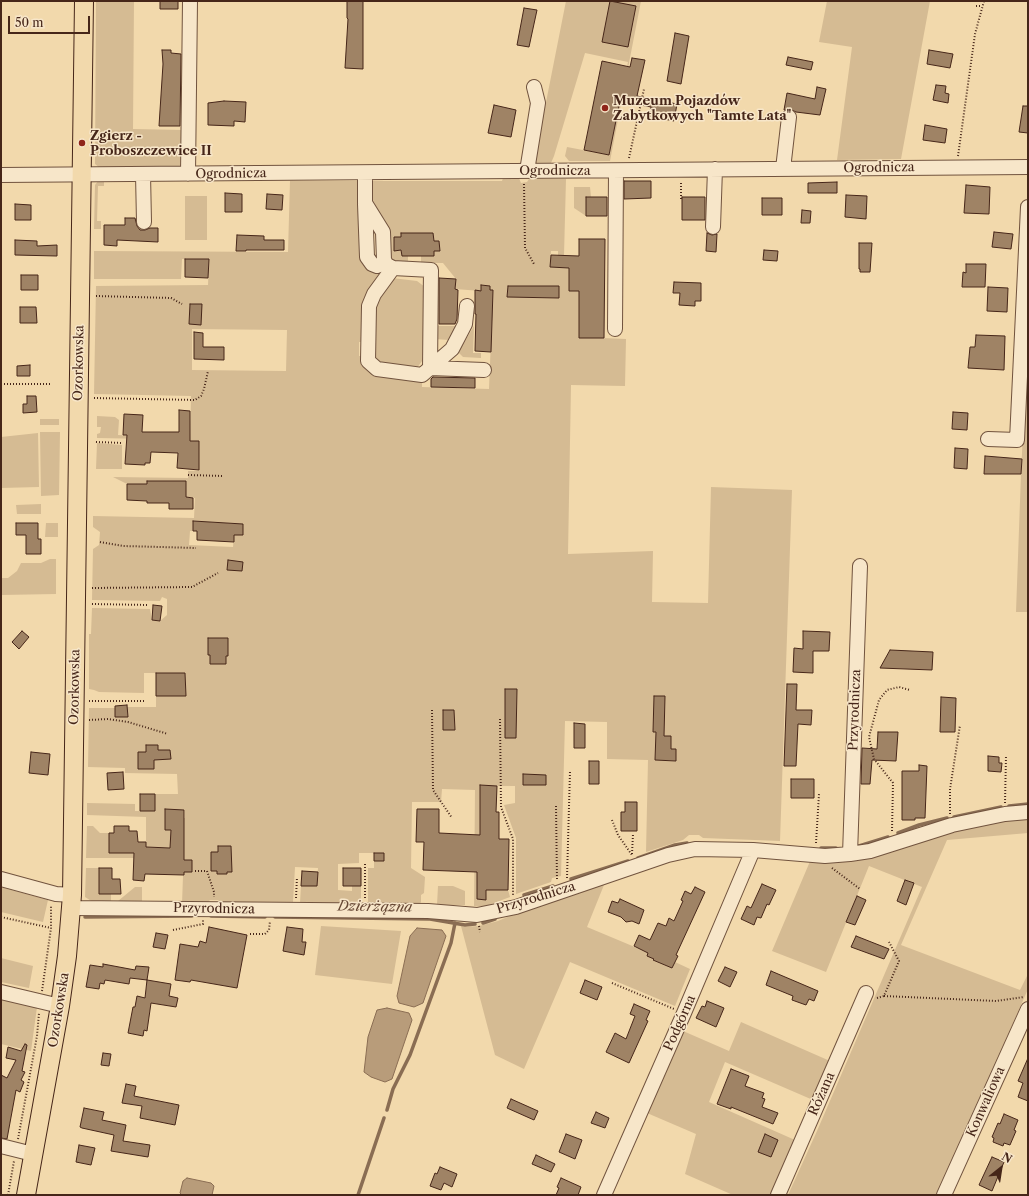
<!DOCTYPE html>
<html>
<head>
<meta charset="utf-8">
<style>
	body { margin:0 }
	#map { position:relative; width:1029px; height:1196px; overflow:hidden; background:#f2d9ac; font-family:"Libre Caslon Text",serif }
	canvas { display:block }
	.frame { position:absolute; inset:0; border:2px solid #462619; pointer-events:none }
	.north { position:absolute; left:981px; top:1148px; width:40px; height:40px; -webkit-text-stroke:3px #f7e6c9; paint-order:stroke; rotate:30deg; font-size:11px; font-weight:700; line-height:16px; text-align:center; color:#462619 }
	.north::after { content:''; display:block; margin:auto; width:14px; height:18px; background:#462619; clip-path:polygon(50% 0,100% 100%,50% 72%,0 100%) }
	.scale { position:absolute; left:8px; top:16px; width:82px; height:18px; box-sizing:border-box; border:2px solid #462619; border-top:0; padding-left:5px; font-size:12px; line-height:14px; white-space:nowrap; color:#462619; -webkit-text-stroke:3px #f7e6c9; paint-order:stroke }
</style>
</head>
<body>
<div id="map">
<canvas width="1029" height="1196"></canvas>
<div class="frame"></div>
<div class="north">N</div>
<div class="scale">50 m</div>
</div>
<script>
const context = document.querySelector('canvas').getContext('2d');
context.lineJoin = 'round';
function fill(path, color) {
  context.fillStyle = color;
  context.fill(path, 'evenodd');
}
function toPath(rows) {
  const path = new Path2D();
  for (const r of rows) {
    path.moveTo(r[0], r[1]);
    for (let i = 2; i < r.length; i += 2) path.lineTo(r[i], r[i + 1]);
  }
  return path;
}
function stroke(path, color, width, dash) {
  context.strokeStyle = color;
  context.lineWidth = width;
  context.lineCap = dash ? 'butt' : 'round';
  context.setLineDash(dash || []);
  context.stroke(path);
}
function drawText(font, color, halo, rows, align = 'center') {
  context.font = font + ' "Libre Caslon Text",serif';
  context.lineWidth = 3;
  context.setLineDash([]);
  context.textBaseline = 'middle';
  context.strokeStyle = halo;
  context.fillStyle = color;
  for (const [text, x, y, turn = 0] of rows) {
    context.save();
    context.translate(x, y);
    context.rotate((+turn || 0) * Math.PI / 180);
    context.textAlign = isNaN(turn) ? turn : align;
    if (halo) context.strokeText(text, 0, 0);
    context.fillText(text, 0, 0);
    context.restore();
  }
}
const green = toPath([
	[96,1,134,1,133,129,182,130,180,168,100,168,95,164],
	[566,1,641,1,610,161,569,161,565,156,567,147,609,155,628,62,585,53,554,156,551,163,534,163],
	[827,1,930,1,901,159,837,160,852,47,819,42],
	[503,178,519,178,521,183,527,182,529,179,566,179,564,255,570,255,569,291,579,291,579,337,626,339,625,386,571,385,568,554,653,551,652,602,708,603,711,487,792,490,780,841,703,838,699,835,689,835,683,840,646,852,648,760,607,759,607,722,565,721,561,876,552,878,551,882,516,894,516,838,504,805,515,803,515,786,481,786,487,832,477,844,477,899,486,899,487,850,491,850,491,890,508,890,510,897,486,906,474,906,475,790,442,789,441,802,412,802,411,868,425,877,424,893,421,895,421,902,419,905,368,905,368,868,374,868,374,861,384,861,384,853,359,853,359,863,338,864,338,890,352,891,352,886,361,886,361,905,302,905,300,903,301,886,317,886,318,868,295,867,293,902,290,905,222,904,218,900,210,900,206,904,182,904,184,848,146,847,146,817,87,815,87,803,135,804,135,811,154,811,155,794,178,794,177,774,125,773,125,768,88,767,89,708,115,708,115,717,128,716,127,707,156,707,156,696,186,696,185,673,144,673,144,693,99,692,94,690,89,689,89,634,91,634,92,608,150,609,152,620,160,621,167,615,167,599,162,597,160,601,92,600,93,549,99,545,100,532,93,527,93,516,194,518,195,498,186,497,147,484,127,484,113,477,188,478,188,471,199,471,199,441,190,441,191,396,94,394,96,286,208,285,209,260,182,259,181,279,94,279,94,251,288,252,290,181,357,181,361,185,376,270,379,274,365,342,359,342,359,356,365,356,365,363,422,378,422,387,489,389,493,290,490,290,490,286,481,285,481,291,455,289,456,279,443,263,421,263,421,256,433,256,434,251,440,251,439,241,434,241,432,233,401,233,401,237,394,238,394,250,401,250,402,256,408,256,408,263,396,262,390,257,369,202,372,181,502,181],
	[551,251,558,251,558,268,550,267],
	[508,286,559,286,559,298,507,297],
	[190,304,202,304,189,324],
	[192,329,287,330,286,371,192,370],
	[194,521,243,524,243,535,234,535,233,547,189,545,190,531,193,531],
	[505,690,517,690,516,738,505,737],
	[654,696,665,696,664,733,653,732],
	[443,710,454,710,455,730,443,730],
	[656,736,671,736,671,749,676,749,676,761,655,760],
	[138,752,154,752,154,769,138,769],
	[523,775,546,775,546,785,523,785],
	[168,810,185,810,185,818,168,818],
	[218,846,231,846,227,874,217,874,217,871,211,871,211,852,218,852],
	[98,181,104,181,104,186,98,186,97,221,101,221,101,229,94,229,95,185],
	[574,187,590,187,591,197,586,198,586,216,574,208],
	[185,196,207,196,207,240,185,240],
	[392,278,417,281,425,287,422,361,417,368,380,364,372,358,373,306],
	[435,326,456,326,449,340,435,339],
	[474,326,473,353,481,353,481,358,463,357,459,353,459,351],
	[1028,328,1028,612,1016,612,1021,474],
	[97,416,115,417,119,420,118,435,142,436,150,432,149,439,97,438,97,434,100,433,101,427,97,427],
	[40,419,59,419,59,425,40,425],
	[40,432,60,432,59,495,41,496],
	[38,433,39,487,1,488,1,437],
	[97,443,122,445,122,469,96,469],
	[41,504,41,514,17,514,16,505],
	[46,523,58,523,58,537,45,537],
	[50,559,56,559,56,594,1,595,1,578,8,578,17,571,21,563,41,563],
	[1028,818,1028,833,947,840,901,945,1020,990,1028,974,1028,989,938,1195,788,1195,817,1131,922,887,869,866,826,972,772,951,811,859,1004,820],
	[87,826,93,826,100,833,109,833,109,853,137,847,138,858,86,858],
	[86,868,99,868,99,894,111,894,111,904,96,904,85,897],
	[606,880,587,927,642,950,649,952,654,959,654,960,672,968,675,962,690,969,675,1006,570,962,524,1069,495,1055,461,926,465,927,479,926,498,921,517,913],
	[438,886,453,886,465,891,465,905,437,905],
	[1,887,48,900,43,922,1,912],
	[135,887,142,887,142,904,117,904,118,901],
	[321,926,401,931,392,984,315,975],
	[1,958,33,966,29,988,1,982],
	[1,998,37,1007,31,1051,1,1044],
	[741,1022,830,1061,813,1100,725,1062,709,1102,795,1140,771,1195,733,1195,685,1174,696,1134,647,1113,683,1031,729,1051]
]);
const water = toPath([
	[417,928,442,930,446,936,423,1003,414,1007,399,1003,397,996,410,936,417,928],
	[387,1008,409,1013,412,1020,392,1079,385,1082,371,1077,364,1072,368,1037,377,1010,387,1008],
	[187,1178,211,1183,214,1186,212,1195,182,1195,180,1193,183,1181,187,1178]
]);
const stream = toPath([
	[1009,806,1028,804],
	[954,817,1001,807],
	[898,833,919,825,947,818],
	[859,846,888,837],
	[821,848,836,848],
	[638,858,675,845,687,843],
	[571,879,628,861],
	[524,895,553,886],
	[211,916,265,917],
	[85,917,192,916],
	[275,917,430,919,465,925,475,924],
	[483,923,495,919],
	[387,1110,393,1089,410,1055,451,943,455,923],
	[358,1195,384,1118]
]);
const building = toPath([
	[160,1,178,1,178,9,160,9,160,1],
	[347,1,363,1,363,69,345,68,348,19,347,18,347,1],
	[610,1,636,6,628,47,602,42,610,1],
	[524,8,537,10,529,47,517,45,524,8],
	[675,33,689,36,681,84,667,81,675,33],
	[162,50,171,50,171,53,181,54,180,126,159,126,163,64,162,50],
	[929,50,953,54,950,68,927,64,929,50],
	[788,57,813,62,811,70,786,65,788,57],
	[632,58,645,60,637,96,677,104,674,121,649,116,651,107,620,101,609,155,584,150,602,61,630,67,632,58],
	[936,85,946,86,945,93,949,94,948,103,933,100,936,85],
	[817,87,826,89,820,115,796,112,790,109,784,110,787,93,815,99,817,87],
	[224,101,246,102,245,122,234,121,234,126,208,125,208,103,224,101],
	[494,105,516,110,511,137,488,133,494,105],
	[1023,106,1028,106,1028,133,1019,132,1023,106],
	[925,125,947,129,945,143,923,140,925,125],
	[624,181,651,181,651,198,624,199,624,181],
	[837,182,837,193,808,193,808,183,837,182],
	[966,185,990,187,989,214,964,213,966,185],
	[225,193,242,194,242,212,225,212,225,193],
	[267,194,283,195,282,210,266,209,267,194],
	[846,195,867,196,866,219,845,217,846,195],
	[586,197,607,197,607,216,586,216,586,197],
	[682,197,705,197,705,220,682,220,682,197],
	[762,198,782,198,782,215,762,215,762,198],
	[15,204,31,205,31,220,15,220,15,204],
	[802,210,811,211,810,223,801,223,802,210],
	[125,218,135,218,137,226,140,230,145,230,150,228,158,228,158,242,117,240,117,246,104,245,104,225,125,225,125,218],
	[994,232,1013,234,1011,249,992,247,994,232],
	[401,233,433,233,434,241,439,241,440,251,434,251,434,256,402,256,401,250,394,251,394,237,401,237,401,233],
	[707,233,712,235,717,234,716,252,706,251,707,233],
	[237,235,264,236,264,240,284,240,284,250,246,250,246,251,236,251,237,235],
	[579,239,605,239,604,338,579,338,579,291,569,291,569,268,550,267,551,255,579,256,579,239],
	[15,240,37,241,37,246,57,245,57,256,15,255,15,240],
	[859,243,872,243,870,272,860,272,860,269,859,269,859,243],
	[764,250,778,251,777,261,763,260,764,250],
	[185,259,209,259,208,278,185,277,185,259],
	[966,264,986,264,985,287,962,287,963,272,966,273,966,264],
	[21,275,38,275,38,290,21,290,21,275],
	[439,278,456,279,455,289,458,290,457,319,455,324,439,324,439,278],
	[674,282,701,283,701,301,695,301,695,306,679,305,680,293,673,293,674,282],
	[481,285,490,286,490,290,493,290,491,352,475,351,476,314,475,314,475,290,481,291,481,285],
	[508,286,559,286,559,298,507,297,508,286],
	[988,287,1008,288,1007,312,987,311,988,287],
	[190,304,202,304,201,325,189,324,190,304],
	[20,307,36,307,37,323,20,323,20,307],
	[194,332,203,333,203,347,224,347,224,360,194,359,194,332],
	[976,335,1005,336,1004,370,968,368,970,347,975,347,976,335],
	[30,365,30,376,17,376,17,366,30,365],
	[433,377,475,378,475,388,431,387,431,379,433,377],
	[27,396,36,396,37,412,23,413,23,404,27,404,27,396],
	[179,410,190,411,190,441,199,441,199,470,177,468,178,453,151,452,150,463,145,463,145,465,125,464,127,435,123,435,124,414,143,415,142,432,179,432,179,410],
	[953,412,968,413,967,430,952,429,953,412],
	[955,448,968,449,967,469,954,468,955,448],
	[985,456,1022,459,1021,474,984,474,985,456],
	[147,481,186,481,186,497,193,498,193,509,169,509,169,503,147,503,147,501,127,500,127,484,147,484,147,481],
	[193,521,243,524,243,535,234,535,234,542,197,540,197,531,193,531,193,521],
	[16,523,38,523,38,539,41,539,41,554,26,554,26,535,16,535,16,523],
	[228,560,243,562,242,571,227,570,228,560],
	[153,605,162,606,160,621,152,620,153,605],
	[22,631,29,637,19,649,12,642,22,631],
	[803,631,830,632,829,651,813,651,813,673,793,672,794,648,803,649,803,631],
	[208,638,228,638,228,656,226,656,226,664,210,664,210,655,208,655,208,638],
	[890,650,933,652,932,670,880,668,890,650],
	[156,673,185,673,186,696,156,696,156,673],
	[787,684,797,684,796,710,812,710,811,725,798,724,796,766,784,766,787,684],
	[505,689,517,689,516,738,505,738,505,689],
	[654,696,665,696,664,736,671,736,671,749,676,749,676,761,655,760,656,732,653,732,654,696],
	[941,697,956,698,955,732,940,732,941,697],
	[127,705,128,717,115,717,115,706,127,705],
	[443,710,454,710,455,730,443,730,443,710],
	[574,723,585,724,585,748,574,748,574,723],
	[878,732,898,732,896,761,872,760,870,784,861,784,862,748,877,749,878,732],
	[146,745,158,745,158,750,170,750,171,759,154,760,154,769,138,769,138,752,146,752,146,745],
	[31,752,50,754,48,775,29,773,31,752],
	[988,756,999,757,999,763,1002,763,1001,772,988,771,988,756],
	[589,761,599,761,599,784,589,784,589,761],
	[919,765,927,766,925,818,915,818,915,820,902,820,902,771,919,771,919,765],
	[123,772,124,789,108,790,107,773,123,772],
	[523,774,546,775,546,785,523,785,523,774],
	[791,779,814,779,814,798,791,798,791,779],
	[480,785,497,786,496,812,499,812,499,839,509,839,508,890,486,890,486,900,477,899,477,872,423,870,424,842,416,842,417,809,439,809,439,833,480,835,480,785],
	[140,794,155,794,155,811,140,811,140,794],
	[625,802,637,802,637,831,621,831,621,812,625,812,625,802],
	[165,809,184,810,184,860,192,860,192,872,184,872,184,875,145,874,144,881,133,880,134,853,109,853,109,833,114,833,114,826,129,826,129,831,137,831,138,842,146,842,146,847,170,848,171,830,165,830,165,809],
	[218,846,231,846,232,872,227,872,227,874,217,874,217,871,211,871,211,852,218,852,218,846],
	[374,853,384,853,384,861,374,861,374,853],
	[99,868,112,868,112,879,120,879,121,894,99,894,99,868],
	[343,868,361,868,361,886,343,886,343,868],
	[302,871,318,872,317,886,301,886,302,871],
	[905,880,914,883,906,905,897,901,905,880],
	[762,884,776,890,769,905,767,904,761,918,757,917,754,925,741,919,747,906,751,908,762,884],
	[695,887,705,892,676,955,678,956,672,968,653,960,654,959,647,956,648,953,634,946,639,935,650,940,658,923,666,926,669,918,674,921,683,901,681,900,685,891,691,894,695,887],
	[857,896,866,900,855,925,846,922,857,896],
	[620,899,644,910,639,924,632,921,626,922,621,917,608,912,612,901,618,903,620,899],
	[209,927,247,935,237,988,191,980,190,982,175,980,180,944,198,947,200,941,206,943,209,927],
	[287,927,303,929,302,942,306,942,304,955,283,951,287,927],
	[156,933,168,935,165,949,153,947,156,933],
	[856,936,889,949,884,959,851,947,856,936],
	[103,964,135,970,136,966,149,967,147,980,130,978,129,984,105,980,104,984,100,983,99,989,86,987,90,965,103,967,103,964],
	[725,967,737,972,730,987,718,981,725,967],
	[771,971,818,991,814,1001,809,999,806,1005,792,1000,793,996,766,985,771,971],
	[147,980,171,984,169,996,178,998,176,1007,151,1003,147,1031,144,1030,143,1036,128,1033,133,1007,135,1007,137,996,145,998,147,980],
	[585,980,602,987,597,1000,580,993,585,980],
	[707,1001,724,1008,716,1027,696,1018,702,1006,705,1007,707,1001],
	[634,1004,650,1011,646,1020,648,1021,629,1063,606,1052,615,1033,626,1039,635,1016,630,1014,634,1004],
	[25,1044,27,1045,22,1071,25,1072,21,1080,24,1082,20,1092,16,1090,7,1139,1,1138,1,1075,7,1078,16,1060,6,1058,8,1047,21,1051,25,1044],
	[103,1053,111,1054,109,1066,101,1065,103,1053],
	[1028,1058,1028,1101,1018,1097,1023,1083,1018,1081,1028,1058],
	[731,1069,749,1076,745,1086,764,1093,762,1098,765,1099,762,1107,778,1113,773,1124,731,1107,731,1109,717,1104,731,1069],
	[126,1084,136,1086,134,1096,179,1105,175,1125,140,1118,142,1106,122,1103,126,1084],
	[511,1099,538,1111,534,1120,507,1108,511,1099],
	[84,1108,104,1112,102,1120,126,1125,123,1141,150,1145,148,1157,111,1151,114,1135,82,1128,80,1127,84,1108],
	[596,1112,609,1118,605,1128,591,1123,596,1112],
	[1004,1114,1018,1120,1014,1130,1016,1131,1010,1145,1004,1143,1003,1146,993,1142,994,1138,992,1137,998,1123,1000,1124,1004,1114],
	[566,1134,582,1140,575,1159,559,1152,566,1134],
	[765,1134,778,1140,771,1157,758,1152,765,1134],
	[79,1145,95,1148,91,1165,76,1162,79,1145],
	[536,1155,555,1164,551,1172,532,1164,536,1155],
	[992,1157,1004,1162,992,1191,979,1185,992,1157],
	[440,1167,457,1174,452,1187,444,1183,441,1190,430,1186,435,1173,437,1174,440,1167],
	[561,1178,581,1187,578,1195,556,1195,559,1188,557,1187,561,1178]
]);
const path = toPath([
	[976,6,982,6],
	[958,156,975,34,984,1],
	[629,158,644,89],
	[524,184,525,248,534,264],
	[681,199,681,182],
	[96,296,171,298,182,304],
	[1,384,51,384],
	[94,398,195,400,201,396,204,389,208,371],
	[96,442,123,443],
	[188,475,223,476],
	[100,542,123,546,196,548],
	[92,588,192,587,218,573],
	[92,604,148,605],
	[89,701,145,701],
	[432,710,433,790,452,818],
	[500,719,501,807,513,839,513,895],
	[89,720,108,719,128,722,168,734],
	[1005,803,1006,756],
	[556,806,557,881],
	[950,814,950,789,960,725],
	[612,820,618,835,632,855],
	[892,831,893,783,874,759,869,737,879,700,887,690,899,687,910,690],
	[816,843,819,794],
	[632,854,633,834],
	[365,864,365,899],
	[832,868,860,889],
	[195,871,207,871,214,892,214,897],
	[567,878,570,771],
	[296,898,297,877],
	[1,917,51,928],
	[479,926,480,932],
	[173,930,203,924,203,920],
	[250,934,265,934,269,930,270,921],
	[612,983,674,1009],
	[42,991,51,928,51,906],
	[884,996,996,1001,1024,997],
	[877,998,884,996,899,961,889,942],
	[18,1139,37,1036,39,1013],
	[8,1195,14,1161]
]);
const minor = toPath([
	[783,169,789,117],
	[527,171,538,103,534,87],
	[365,173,365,203,383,232,384,260,387,265,393,268,431,270,430,368,484,370],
	[143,174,144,222],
	[188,174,190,1],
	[1,175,1028,167],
	[365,204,367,257,372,264,377,266,382,264,384,260],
	[713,227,715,169],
	[393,268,374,294,369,306,368,361,377,369,422,375,452,349,465,324,467,306],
	[615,329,616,171],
	[988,439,1017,440,1028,207],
	[850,854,860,566],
	[1,879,56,894,72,895],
	[71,908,428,911,477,915,516,907,668,855,695,849,753,850,825,856,850,854,870,851,952,825,1005,814,1028,812],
	[1,992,60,1006],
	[1,1146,33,1154],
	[604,1195,684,1013,753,850],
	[778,1195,866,993],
	[944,1195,1028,1009]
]);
const major = toPath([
	[26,1195,60,1006,67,956,72,895,84,1]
]);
const markers = [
	[605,108,4,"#8f2418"],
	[82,143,4,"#8f2418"]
];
const poiNames = [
	["Muzeum Pojazdów",613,101],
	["Zabytkowych \"Tamte Lata\"",613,116],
	["Zgierz -",90,136],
	["Proboszczewice II",90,151]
];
const streetNames = [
	["Ogrodnicza",879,168,-1],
	["Ogrodnicza",555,171],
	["Ogrodnicza",231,174,-1],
	["Ozorkowska",79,363,-89],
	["Ozorkowska",75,687,-89],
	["Przyrodnicza",855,710,-88],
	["Przyrodnicza",536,898,-17],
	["Przyrodnicza",214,909,1],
	["Ozorkowska",59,1010,-81],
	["Podgórna",680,1023,-66],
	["Różana",822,1094,-66],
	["Konwaliowa",986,1102,-66]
];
const waterNames = [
	["Dzierżązna",375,907,1]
];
fill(green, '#d5bb93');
fill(water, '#b89c7a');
stroke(water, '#8a6d53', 1);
stroke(stream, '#8a6d53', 3.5);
fill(building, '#9f8365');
stroke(building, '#462619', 1);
stroke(minor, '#71533e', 16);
stroke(major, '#462619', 20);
stroke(path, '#462619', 2, [1, 2]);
stroke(minor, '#f7e6c9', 14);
stroke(major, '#f2d9ac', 18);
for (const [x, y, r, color] of markers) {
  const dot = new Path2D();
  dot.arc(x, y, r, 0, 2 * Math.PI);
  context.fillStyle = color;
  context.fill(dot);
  stroke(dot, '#f7e6c9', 1.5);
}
drawText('bold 13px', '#462619', '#f7e6c9', poiNames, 'left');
drawText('13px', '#462619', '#f7e6c9', streetNames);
drawText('italic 14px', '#684936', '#f7e6c9', waterNames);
</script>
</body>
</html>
